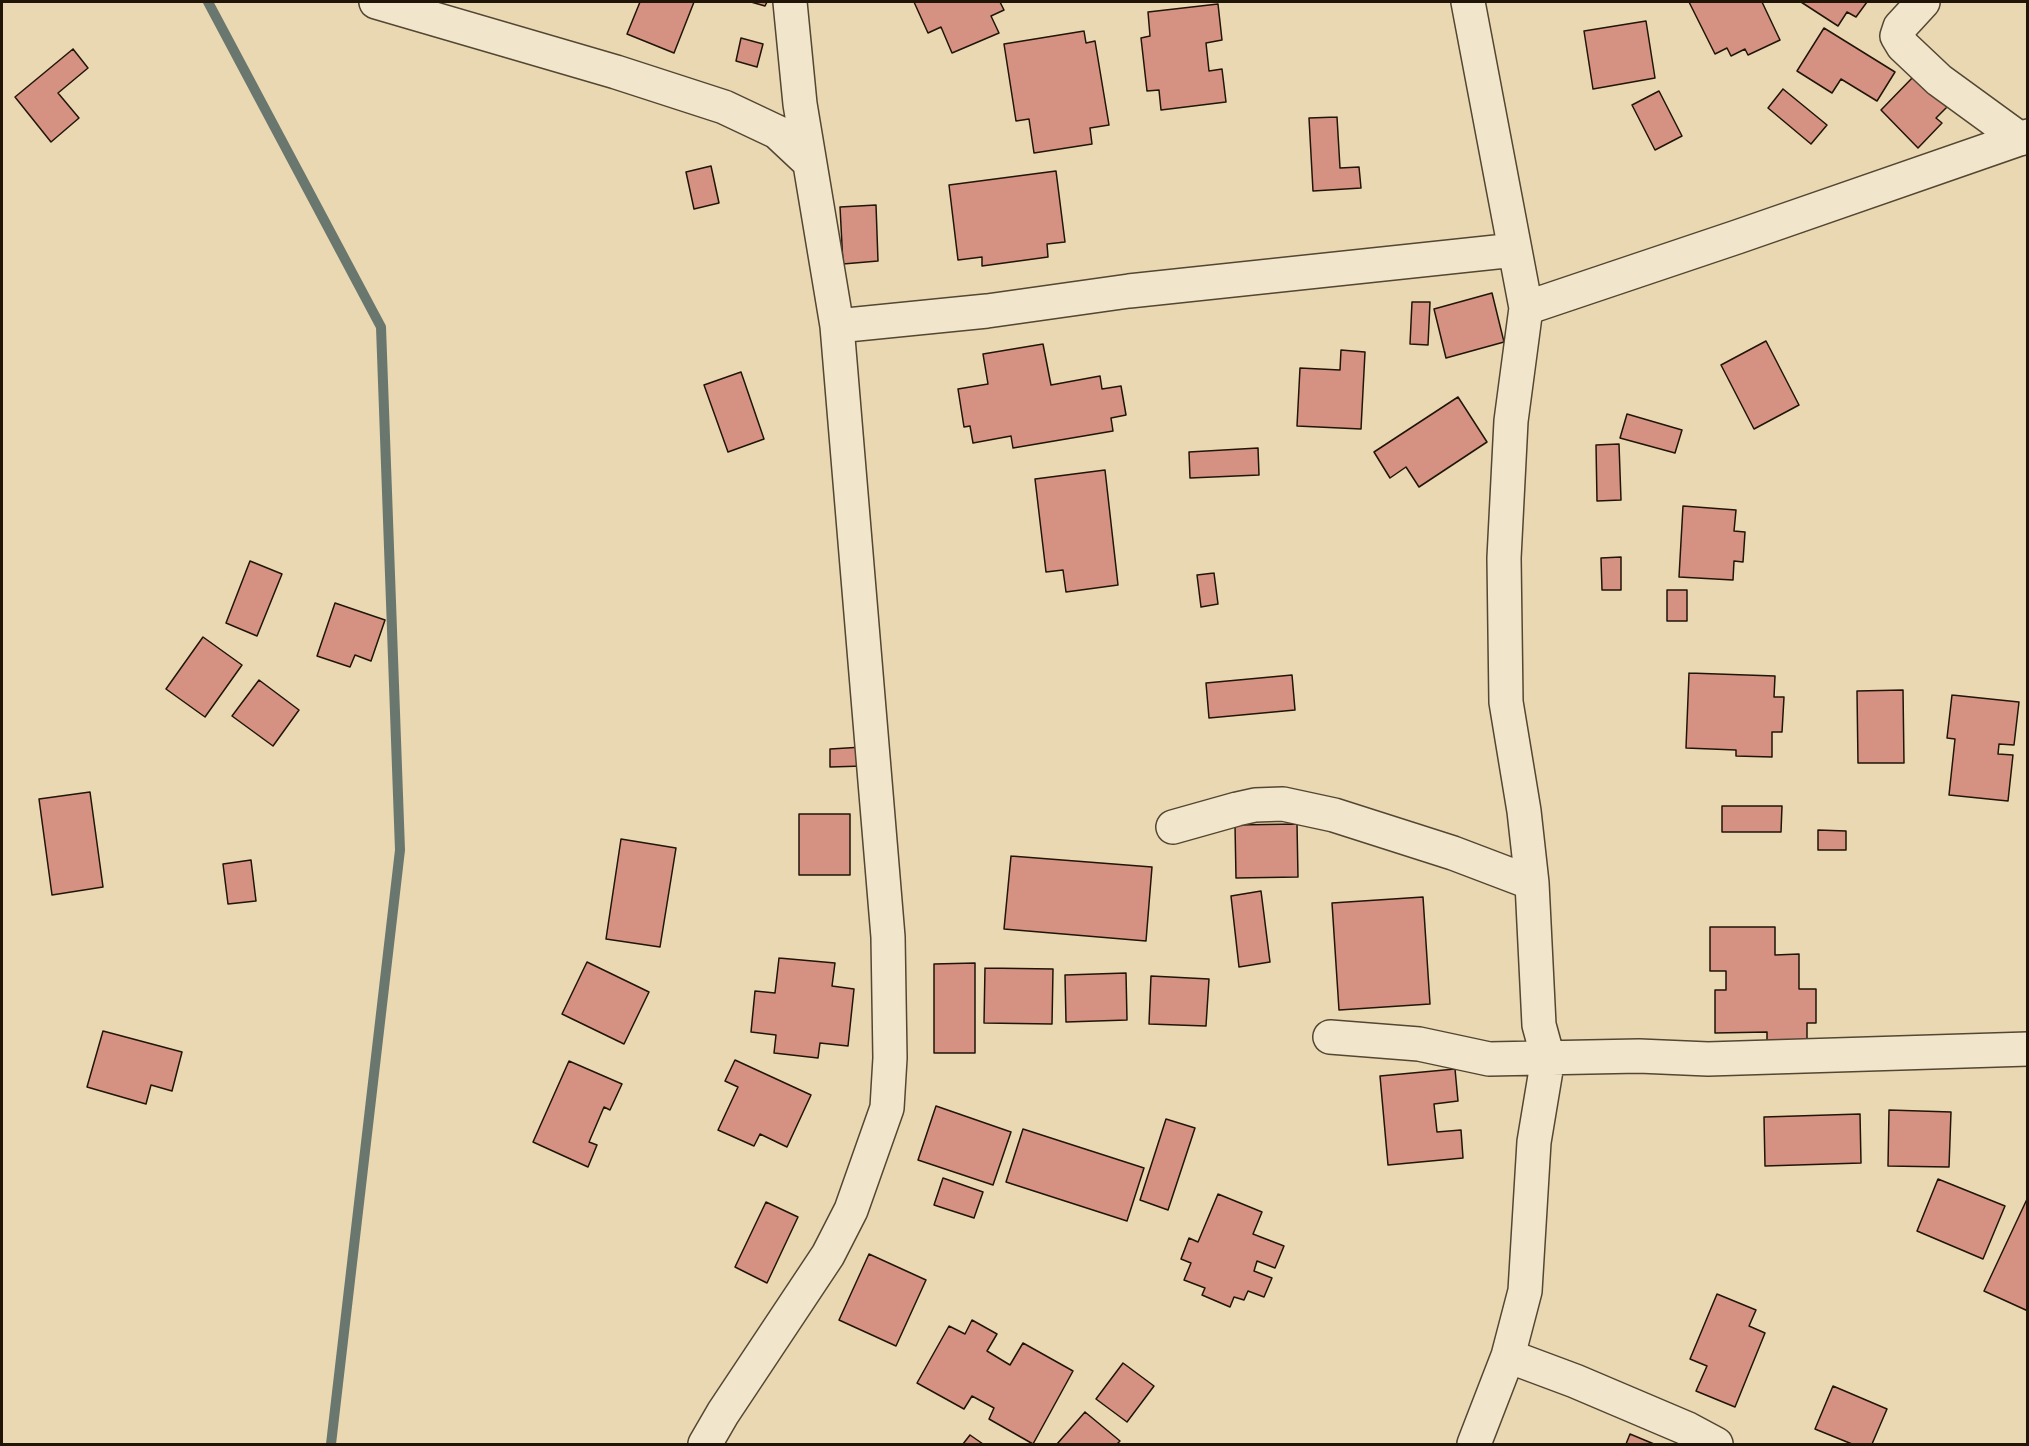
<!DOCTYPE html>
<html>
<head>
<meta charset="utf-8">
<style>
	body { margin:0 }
	#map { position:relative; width:2029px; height:1446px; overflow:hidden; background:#e9d8b1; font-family:"Gentium Book Plus",serif }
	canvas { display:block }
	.frame { position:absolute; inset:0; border:3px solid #211508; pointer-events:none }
</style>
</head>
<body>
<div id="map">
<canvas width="2029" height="1446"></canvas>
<div class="frame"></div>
</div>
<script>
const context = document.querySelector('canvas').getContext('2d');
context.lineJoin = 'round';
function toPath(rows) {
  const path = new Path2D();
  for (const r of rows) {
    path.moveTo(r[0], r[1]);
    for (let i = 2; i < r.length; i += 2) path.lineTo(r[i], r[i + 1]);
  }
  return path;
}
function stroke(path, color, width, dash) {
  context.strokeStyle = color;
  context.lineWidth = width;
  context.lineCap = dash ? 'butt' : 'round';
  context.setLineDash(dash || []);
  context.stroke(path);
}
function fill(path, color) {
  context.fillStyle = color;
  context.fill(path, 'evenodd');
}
const stream = toPath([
	[208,2,381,327,400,850,331,1444]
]);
const building = toPath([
	[640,2,694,2,674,53,627,34,640,2],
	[751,2,767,2,765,6,751,2],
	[914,2,1000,2,1004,10,991,16,999,33,952,53,941,27,928,33,914,2],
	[1689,2,1762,2,1780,40,1748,55,1745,49,1731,56,1727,48,1715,54,1689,2],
	[1801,2,1867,2,1856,17,1847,12,1838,26,1801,2],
	[1218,4,1222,40,1206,43,1209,71,1222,69,1226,102,1161,110,1159,90,1147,91,1141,38,1150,36,1148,12,1218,4],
	[1646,21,1655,78,1593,89,1584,31,1646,21],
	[1824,28,1895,72,1877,101,1841,79,1832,93,1797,71,1824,28],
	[1084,31,1086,43,1095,41,1109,125,1090,128,1092,144,1034,153,1029,119,1016,121,1004,44,1084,31],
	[741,38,763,44,757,67,736,61,741,38],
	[73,49,88,68,58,93,79,118,51,142,15,97,73,49],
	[1915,75,1947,107,1936,118,1942,123,1918,148,1881,110,1915,75],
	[1783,89,1827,125,1811,144,1768,108,1783,89],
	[1659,91,1682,136,1655,150,1632,105,1659,91],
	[1337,117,1340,168,1359,167,1361,188,1313,191,1309,118,1337,117],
	[711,166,719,203,694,209,686,172,711,166],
	[1056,171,1065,242,1047,244,1048,257,982,266,982,257,958,260,949,185,1056,171],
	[876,205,878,261,843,264,840,207,876,205],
	[1492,293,1504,342,1446,358,1434,309,1492,293],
	[1412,302,1430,302,1428,345,1410,344,1412,302],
	[1766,341,1799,405,1754,429,1721,365,1766,341],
	[1043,344,1051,385,1100,376,1102,389,1121,386,1126,415,1111,418,1113,431,1013,448,1011,436,973,443,970,426,964,427,958,389,988,384,983,354,1043,344],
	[1341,350,1365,352,1361,429,1297,426,1300,368,1340,370,1341,350],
	[741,372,764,439,728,452,704,385,741,372],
	[1458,397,1487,442,1419,487,1406,467,1390,478,1374,452,1458,397],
	[1627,414,1682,430,1675,453,1620,438,1627,414],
	[1619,444,1621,500,1597,501,1596,445,1619,444],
	[1258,448,1259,475,1190,478,1189,452,1258,448],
	[1105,470,1118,585,1066,592,1063,570,1046,572,1035,479,1105,470],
	[1683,506,1736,510,1734,531,1745,532,1743,562,1734,561,1733,580,1679,577,1683,506],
	[1621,557,1621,590,1602,590,1601,558,1621,557],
	[250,561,282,574,257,636,226,623,250,561],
	[1214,573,1218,604,1201,607,1197,575,1214,573],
	[1667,590,1687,590,1687,621,1667,621,1667,590],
	[335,603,385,620,371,661,355,655,350,667,317,656,335,603],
	[203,637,242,665,205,717,166,689,203,637],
	[1689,673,1775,676,1774,697,1784,697,1782,732,1772,732,1772,757,1736,756,1736,750,1686,748,1689,673],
	[1292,675,1295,710,1209,718,1206,683,1292,675],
	[259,680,299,710,273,746,232,716,259,680],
	[1903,690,1904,763,1858,763,1857,691,1903,690],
	[1952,695,2019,702,2014,745,1999,744,1998,754,2013,755,2008,801,1949,795,1955,739,1947,738,1952,695],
	[863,747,863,766,830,767,830,749,863,747],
	[90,792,103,887,52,895,39,799,90,792],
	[1722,806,1782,806,1781,832,1722,832,1722,806],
	[799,814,850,814,850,875,799,875,799,814],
	[1297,824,1298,877,1236,878,1235,825,1297,824],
	[1818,830,1846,831,1846,850,1818,850,1818,830],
	[621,839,676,848,660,947,606,939,621,839],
	[1011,856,1152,867,1146,941,1004,929,1011,856],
	[251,860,256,901,228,904,223,864,251,860],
	[1261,891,1270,962,1239,967,1231,896,1261,891],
	[1423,897,1430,1004,1339,1010,1332,903,1423,897],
	[1710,927,1775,927,1775,955,1799,954,1799,989,1816,989,1816,1023,1807,1023,1807,1041,1767,1041,1767,1032,1715,1033,1715,990,1726,990,1726,971,1710,971,1710,927],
	[779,958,835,963,832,986,854,989,848,1046,820,1043,818,1058,774,1053,776,1035,751,1032,755,991,775,993,779,958],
	[587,962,649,992,624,1044,562,1014,587,962],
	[975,963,975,1053,934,1053,934,964,975,963],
	[985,968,1053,969,1052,1024,984,1023,985,968],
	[1126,973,1127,1020,1066,1022,1065,975,1126,973],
	[1151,976,1209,979,1206,1026,1149,1024,1151,976],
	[103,1031,182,1052,172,1091,151,1085,146,1104,87,1087,103,1031],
	[735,1060,811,1095,787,1147,760,1134,754,1146,718,1130,738,1087,725,1081,735,1060],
	[569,1061,622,1084,610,1110,604,1107,589,1142,597,1145,588,1167,533,1142,569,1061],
	[1455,1069,1458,1101,1434,1104,1437,1132,1461,1130,1463,1158,1388,1165,1380,1076,1455,1069],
	[936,1106,1011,1132,993,1185,918,1160,936,1106],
	[1889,1110,1951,1112,1949,1167,1888,1166,1889,1110],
	[1860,1114,1861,1163,1765,1166,1764,1117,1860,1114],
	[1166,1119,1195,1128,1168,1210,1140,1200,1166,1119],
	[1023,1129,1144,1168,1127,1221,1006,1182,1023,1129],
	[943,1178,983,1192,974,1218,934,1205,943,1178],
	[1938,1179,2005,1206,1983,1259,1917,1231,1938,1179],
	[1218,1194,1262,1212,1253,1234,1284,1246,1275,1268,1257,1261,1254,1271,1272,1278,1264,1297,1248,1291,1244,1300,1234,1297,1230,1307,1202,1295,1205,1288,1184,1280,1191,1263,1181,1259,1189,1238,1198,1242,1218,1194],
	[2028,1197,2028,1311,1984,1291,2028,1197],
	[766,1202,798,1217,767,1283,735,1267,766,1202],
	[869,1254,926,1280,896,1346,839,1320,869,1254],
	[1717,1294,1756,1310,1749,1326,1765,1333,1735,1407,1696,1391,1707,1366,1690,1359,1717,1294],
	[972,1320,997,1334,987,1351,1010,1365,1023,1343,1073,1371,1033,1444,989,1419,994,1408,972,1396,964,1409,917,1383,949,1326,965,1334,972,1320],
	[1123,1363,1154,1386,1127,1422,1096,1399,1123,1363],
	[1833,1386,1887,1409,1872,1444,1852,1444,1815,1429,1833,1386],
	[1085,1412,1120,1441,1117,1444,1057,1444,1085,1412],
	[1630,1434,1654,1444,1626,1444,1630,1434],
	[970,1435,983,1444,963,1444,970,1435]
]);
const street = toPath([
	[376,2,616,72,724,107,777,132,809,162],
	[1468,2,1526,308,1511,421,1504,558,1506,702,1524,811,1532,883,1539,1025,1548,1058,1534,1142,1525,1291,1508,1356,1474,1444],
	[1923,2,1900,27,1897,36,1903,46,1939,80,2020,139],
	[1526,308,1737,237,2028,136],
	[837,326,987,311,1129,291,1515,250],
	[1173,827,1237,809,1255,805,1283,804,1334,815,1453,853,1532,883],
	[1330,1037,1419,1044,1489,1059,1639,1056,1708,1059,2028,1049],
	[1508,1356,1575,1381,1688,1429,1716,1444],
	[705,1444,723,1413,828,1255,851,1210,887,1108,890,1058,888,937,837,326,800,104,790,2]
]);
stroke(stream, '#6a776f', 10);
fill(building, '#d59282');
stroke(building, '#211508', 1.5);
stroke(street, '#534632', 36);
stroke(street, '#f1e6cc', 33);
</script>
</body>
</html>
